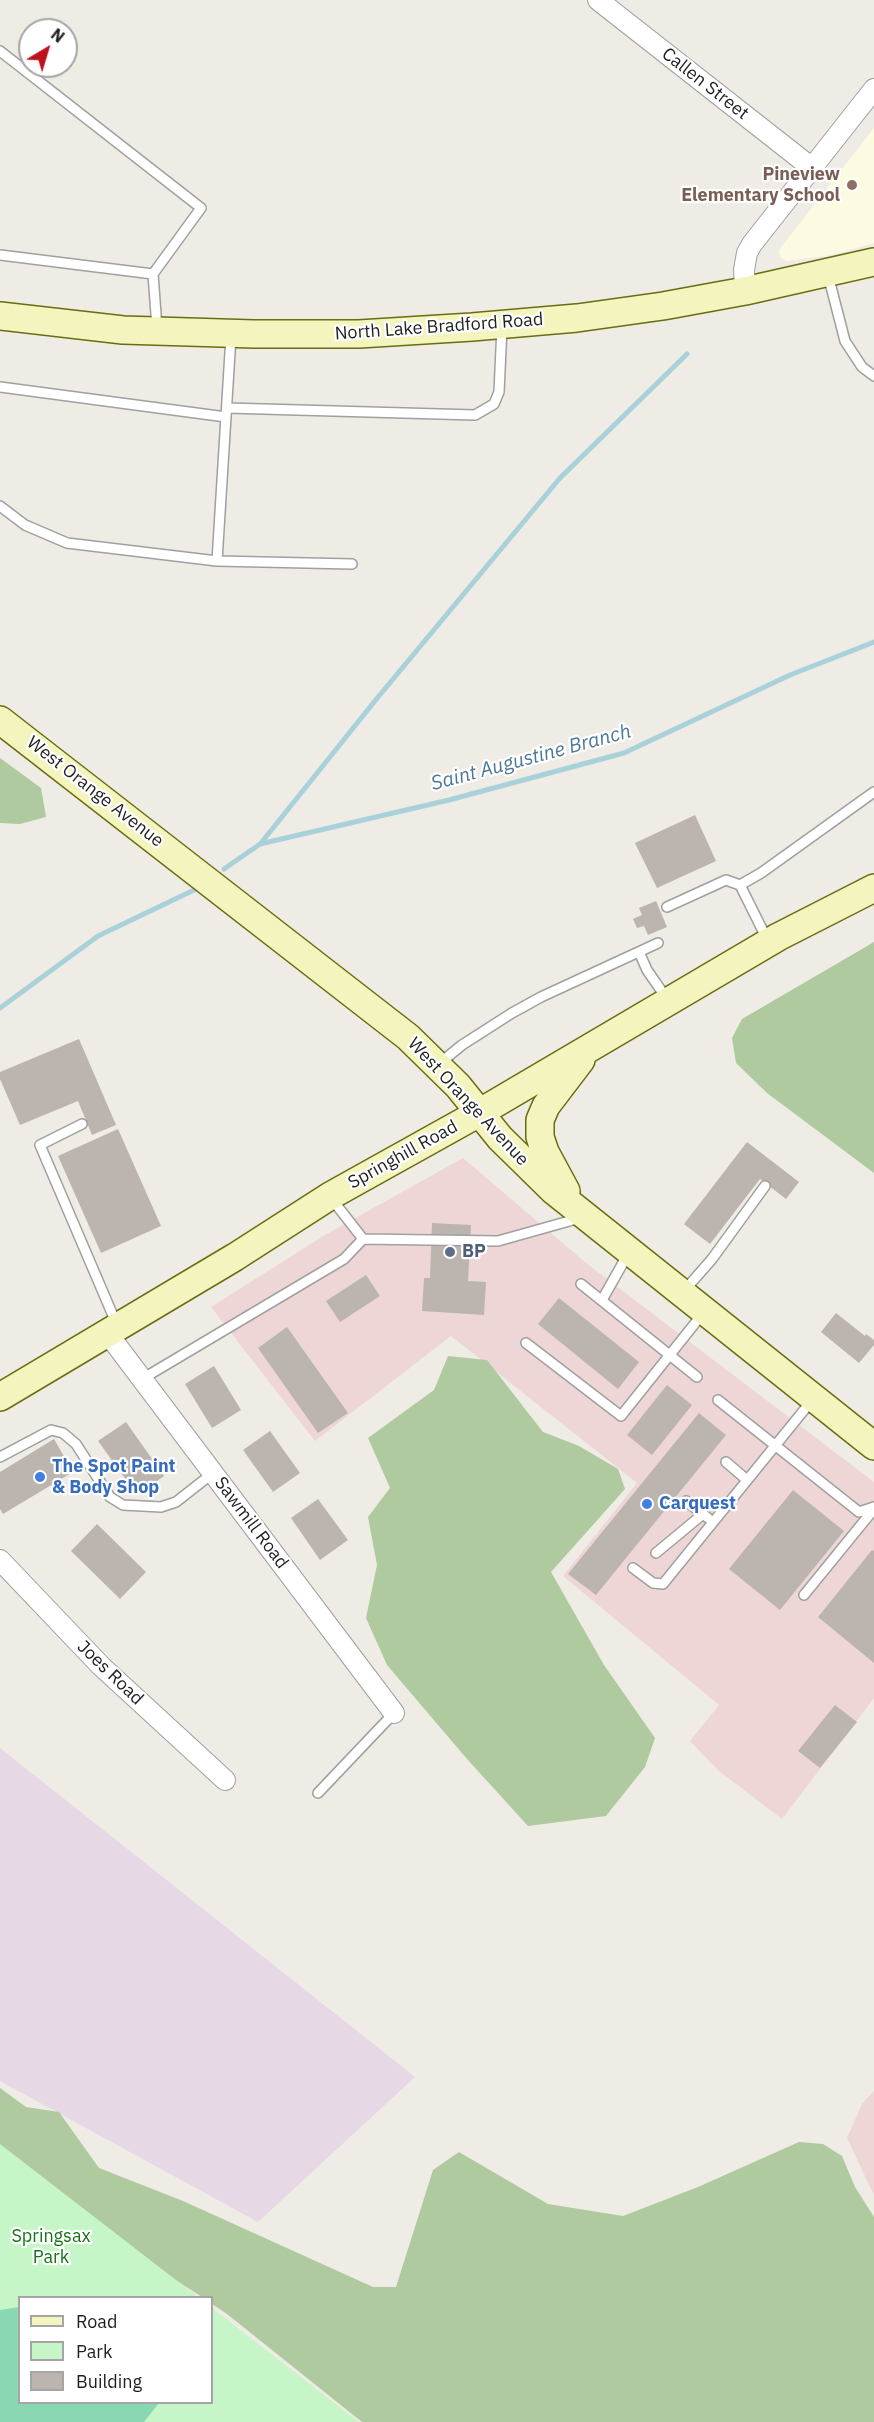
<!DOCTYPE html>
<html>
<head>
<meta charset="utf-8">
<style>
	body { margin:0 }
	#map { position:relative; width:874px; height:2422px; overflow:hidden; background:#efebe5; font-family:"IBM Plex Sans",sans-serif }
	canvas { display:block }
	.legend { position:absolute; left:18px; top:2296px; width:195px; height:108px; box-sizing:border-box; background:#fff; border:2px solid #a5a5a5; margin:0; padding:8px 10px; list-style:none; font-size:18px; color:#1f1f1f }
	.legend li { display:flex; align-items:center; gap:12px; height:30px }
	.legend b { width:30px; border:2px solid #a5a5a5 }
	.north { position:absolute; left:18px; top:18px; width:60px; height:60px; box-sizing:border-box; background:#fff; border:2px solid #a5a5a5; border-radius:50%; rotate:38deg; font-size:16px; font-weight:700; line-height:24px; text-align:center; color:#1f1f1f }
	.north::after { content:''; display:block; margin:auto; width:21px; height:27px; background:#bd111b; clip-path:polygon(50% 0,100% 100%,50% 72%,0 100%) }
</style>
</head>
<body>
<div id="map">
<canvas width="874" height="2422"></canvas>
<ul class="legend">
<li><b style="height:8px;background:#f4f4be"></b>Road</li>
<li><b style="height:16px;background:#c6f5c7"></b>Park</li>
<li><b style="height:16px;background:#bcb4af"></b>Building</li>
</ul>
<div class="north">N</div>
</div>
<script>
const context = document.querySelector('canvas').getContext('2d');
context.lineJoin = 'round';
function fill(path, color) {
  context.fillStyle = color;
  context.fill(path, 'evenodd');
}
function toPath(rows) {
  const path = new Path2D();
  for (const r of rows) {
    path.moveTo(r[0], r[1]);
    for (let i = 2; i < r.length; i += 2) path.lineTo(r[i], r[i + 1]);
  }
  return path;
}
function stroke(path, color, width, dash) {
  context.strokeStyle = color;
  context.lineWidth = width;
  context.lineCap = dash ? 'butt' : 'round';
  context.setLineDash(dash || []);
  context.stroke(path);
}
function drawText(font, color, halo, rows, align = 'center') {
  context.font = font + ' "IBM Plex Sans",sans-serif';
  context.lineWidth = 4.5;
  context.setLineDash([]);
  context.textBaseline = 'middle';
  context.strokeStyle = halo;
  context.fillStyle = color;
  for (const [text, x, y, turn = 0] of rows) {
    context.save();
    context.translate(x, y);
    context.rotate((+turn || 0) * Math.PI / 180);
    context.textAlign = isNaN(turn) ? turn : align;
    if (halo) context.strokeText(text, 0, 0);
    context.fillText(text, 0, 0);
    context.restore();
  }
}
const commercial = toPath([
	[463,1158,586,1263,874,1482,874,1698,782,1819,719,1771,690,1741,719,1705,563,1576,637,1483,451,1336,315,1441,211,1307,325,1235],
	[874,2091,874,2195,847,2138,862,2104]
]);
const industrial = toPath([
	[0,1748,415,2077,258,2222,0,2081]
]);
const education = toPath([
	[874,128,874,243,831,255,787,261,780,257,779,250]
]);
const forest = toPath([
	[0,758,41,788,46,817,20,824,0,823],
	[874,942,874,1173,767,1093,736,1063,732,1038,742,1019],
	[448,1356,487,1360,543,1432,579,1446,618,1469,625,1489,551,1572,604,1665,655,1738,645,1767,606,1816,528,1826,467,1759,387,1665,366,1618,377,1565,368,1517,390,1488,368,1438,434,1390],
	[0,2088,26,2107,59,2112,99,2168,183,2201,373,2287,396,2287,433,2170,459,2152,548,2204,623,2216,698,2187,799,2142,823,2144,842,2156,855,2187,874,2217,874,2422,362,2422,227,2314,212,2304,212,2298,202,2297,41,2194,0,2181]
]);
const park = toPath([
	[0,2144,198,2297,20,2298,20,2402,212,2402,212,2308,359,2422,0,2422]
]);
const pitch = toPath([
	[19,2307,20,2402,159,2403,144,2422,0,2422,0,2310]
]);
const stream = toPath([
	[261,843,374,702,560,478,687,354],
	[224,869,260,844,449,800,624,753,790,675,874,642],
	[0,1008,98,936,194,890]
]);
const building = toPath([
	[695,815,716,861,657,888,635,843],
	[656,901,667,927,648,935,644,926,637,928,633,919,642,915,639,908],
	[79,1039,116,1125,92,1135,78,1101,20,1125,0,1079,0,1072],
	[118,1129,161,1226,101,1253,58,1156],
	[747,1142,799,1182,786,1199,760,1179,710,1244,684,1224],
	[432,1223,471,1225,468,1281,486,1282,484,1315,422,1311,424,1278,430,1278],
	[366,1275,380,1296,340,1322,326,1301],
	[559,1298,639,1362,618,1389,538,1324],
	[836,1313,865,1336,866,1334,874,1340,874,1345,859,1363,821,1332],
	[287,1327,348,1413,318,1433,258,1348],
	[214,1366,241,1410,212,1428,185,1384],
	[667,1385,692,1405,652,1455,627,1435],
	[699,1413,726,1435,596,1595,568,1574],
	[126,1422,164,1476,137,1495,98,1441],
	[270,1431,300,1473,273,1492,243,1450],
	[54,1439,73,1472,3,1514,0,1509,0,1472],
	[793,1490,844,1531,780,1610,729,1569],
	[318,1499,348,1540,320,1560,291,1518],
	[97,1524,146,1572,120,1599,71,1551],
	[872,1550,874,1551,874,1663,818,1617],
	[835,1705,857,1722,820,1768,798,1751]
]);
const lane = toPath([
	[0,51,201,208,153,274,157,328],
	[0,255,153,274],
	[828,275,845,341,862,367,874,376],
	[0,387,226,417],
	[227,408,475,415,494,404,499,392,502,327],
	[0,506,25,525,67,543,217,561,352,564],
	[217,561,231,336],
	[740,885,761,873,874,792],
	[667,907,726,880,740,885,768,941],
	[639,952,647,970,667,999],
	[440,1063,462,1045,512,1013,541,997,658,943],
	[82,1124,40,1145,117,1325],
	[331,1198,363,1239],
	[581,1284,697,1377],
	[684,1291,712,1259,765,1186],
	[602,1300,628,1254],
	[526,1343,621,1416,704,1312],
	[142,1379,344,1259,363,1239,498,1241,580,1218],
	[718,1400,859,1512,874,1507],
	[0,1457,51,1430,63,1433,76,1444,110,1497,123,1505,161,1507,176,1502,213,1473],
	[726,1462,747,1480],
	[686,1501,708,1518],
	[656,1553,703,1514],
	[633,1568,653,1583,663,1584,813,1399],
	[804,1595,874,1509],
	[318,1793,394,1713]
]);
const street = toPath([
	[598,0,812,168],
	[745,291,744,270,747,253,752,244,874,89],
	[108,1334,394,1713],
	[0,1560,101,1666,225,1780]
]);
const secondary = toPath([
	[0,316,123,330,254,334,359,334,472,327,577,318,663,306,745,291,874,262],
	[0,720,408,1037,458,1086,500,1138,554,1191,874,1446],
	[566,1191,545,1152,540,1137,540,1120,546,1106,581,1060],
	[0,1397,235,1257,330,1196,479,1113,778,937,874,888]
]);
const markers = [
	[852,185,6,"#8d6e63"],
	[450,1252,6,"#5c6f8a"],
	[40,1477,6,"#3f7fe0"],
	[647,1504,6,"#3f7fe0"]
];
const streetNames = [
	["Callen Street",705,84,38],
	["North Lake Bradford Road",439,327,-4],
	["West Orange Avenue",95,792,38],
	["West Orange Avenue",468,1102,47],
	["Springhill Road",403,1155,-29],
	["Sawmill Road",251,1523,53],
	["Joes Road",110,1673,44]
];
const educationNames = [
	["Pineview",840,175],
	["Elementary School",840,196]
];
const serviceNames = [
	["BP",462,1252]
];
const shopNames = [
	["The Spot Paint",52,1467],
	["& Body Shop",52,1488],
	["Carquest",659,1504]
];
const parkNames = [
	["Springsax",51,2237],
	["Park",51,2258]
];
const waterNames = [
	["Saint Augustine Branch",531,758,-15]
];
fill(commercial, '#eed6d7');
fill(industrial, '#e7d8e5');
fill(education, '#fcfbe1');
fill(forest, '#aeca9e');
fill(park, '#c6f5c7');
fill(pitch, '#8ad7b4');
stroke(stream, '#a9d1d9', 5);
fill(building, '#bcb4af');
stroke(lane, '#a0a0a0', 12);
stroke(street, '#a0a0a0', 22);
stroke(secondary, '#696d0e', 30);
stroke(lane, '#fff', 9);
stroke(street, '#fff', 20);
stroke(secondary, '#f4f4be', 27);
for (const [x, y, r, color] of markers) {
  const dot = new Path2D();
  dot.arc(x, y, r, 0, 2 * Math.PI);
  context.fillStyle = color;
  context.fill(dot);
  stroke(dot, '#fff', 2);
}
drawText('18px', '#1f1f1f', '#fff', streetNames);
drawText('bold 18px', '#785e54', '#fff', educationNames, 'right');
drawText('bold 18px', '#4e5e75', '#fff', serviceNames, 'left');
drawText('bold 18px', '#366cbe', '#fff', shopNames, 'left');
drawText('18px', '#157417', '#fff', parkNames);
drawText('italic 20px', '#4c7797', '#fff', waterNames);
</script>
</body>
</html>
